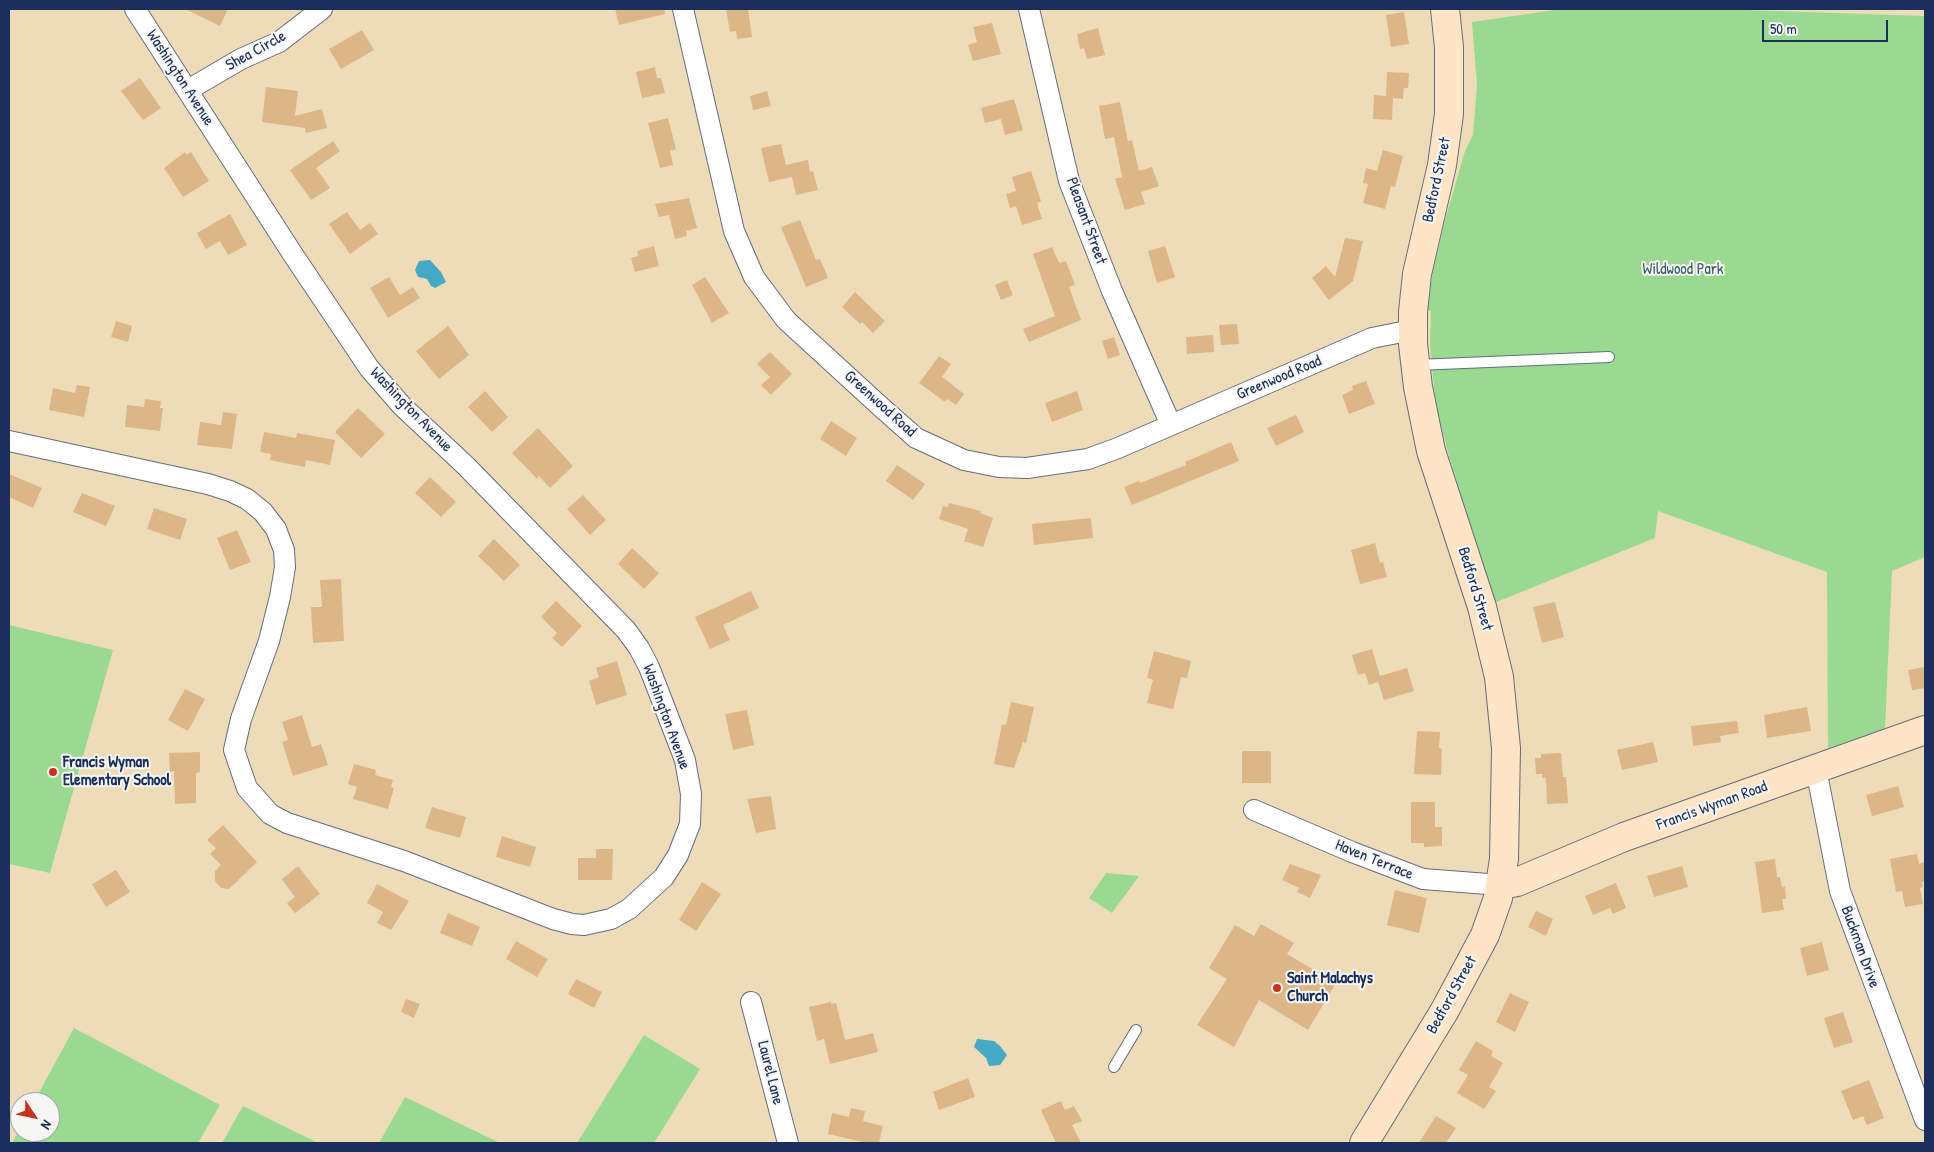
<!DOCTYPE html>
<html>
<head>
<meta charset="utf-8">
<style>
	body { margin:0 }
	#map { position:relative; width:1934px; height:1152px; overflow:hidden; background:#eedcb9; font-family:"Patrick Hand",sans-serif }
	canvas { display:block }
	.frame { position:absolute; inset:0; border:10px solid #1b2f5e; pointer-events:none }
	.north { position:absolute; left:10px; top:1092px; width:50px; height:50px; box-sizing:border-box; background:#f6f6f2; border:1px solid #9ea6b7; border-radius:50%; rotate:124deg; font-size:14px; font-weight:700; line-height:20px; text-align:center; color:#1b2f5e }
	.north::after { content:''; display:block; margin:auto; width:18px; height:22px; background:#c8321e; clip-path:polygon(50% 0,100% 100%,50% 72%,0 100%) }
	.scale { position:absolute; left:1762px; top:20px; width:126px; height:22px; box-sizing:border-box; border:2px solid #1b2f5e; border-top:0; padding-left:6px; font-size:15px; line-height:18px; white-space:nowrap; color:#1b2f5e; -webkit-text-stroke:4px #f6f6f2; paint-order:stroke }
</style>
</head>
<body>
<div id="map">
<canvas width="1934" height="1152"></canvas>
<div class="frame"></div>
<div class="north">N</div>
<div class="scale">50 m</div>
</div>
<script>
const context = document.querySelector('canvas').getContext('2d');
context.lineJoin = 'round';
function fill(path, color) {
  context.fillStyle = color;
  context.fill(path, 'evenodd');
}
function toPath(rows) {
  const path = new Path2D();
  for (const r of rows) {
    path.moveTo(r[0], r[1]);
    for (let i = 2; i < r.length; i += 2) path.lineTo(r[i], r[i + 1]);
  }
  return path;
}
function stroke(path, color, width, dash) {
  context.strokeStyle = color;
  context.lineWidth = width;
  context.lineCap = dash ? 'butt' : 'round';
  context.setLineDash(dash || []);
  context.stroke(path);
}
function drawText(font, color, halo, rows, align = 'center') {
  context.font = font + ' "Patrick Hand",sans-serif';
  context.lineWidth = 4;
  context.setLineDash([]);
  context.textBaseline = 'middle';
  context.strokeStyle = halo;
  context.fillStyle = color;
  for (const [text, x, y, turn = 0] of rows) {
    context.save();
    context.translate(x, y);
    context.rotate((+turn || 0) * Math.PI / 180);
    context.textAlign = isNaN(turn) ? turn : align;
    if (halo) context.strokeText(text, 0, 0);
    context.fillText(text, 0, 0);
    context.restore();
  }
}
const green = toPath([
	[1562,9,1715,9,1925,16,1925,557,1892,571,1885,729,1828,748,1827,572,1658,511,1655,538,1494,603,1447,449,1435,401,1430,343,1431,311,1427,310,1433,271,1445,220,1465,151,1473,135,1477,85,1472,22],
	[9,625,113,650,50,873,9,864],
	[1106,873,1139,876,1112,913,1089,898],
	[74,1028,220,1105,198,1143,12,1143,20,1128,20,1132,50,1132,50,1102,34,1102],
	[644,1035,700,1069,654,1143,577,1143],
	[405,1097,500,1143,379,1143],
	[243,1106,318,1143,222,1143]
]);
const water = toPath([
	[430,260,441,272,446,282,435,288,431,286,427,279,418,277,415,270,419,261],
	[977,1039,994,1041,1000,1046,1007,1055,1000,1065,989,1066,986,1058,974,1047]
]);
const building = toPath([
	[185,9,228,9,220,26],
	[615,9,664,9,665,14,619,25],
	[726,9,748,9,752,37,737,39,736,31,730,32],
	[1404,12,1409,44,1391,47,1386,15],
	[992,23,1001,54,973,61,968,45,977,42,973,27],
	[1098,28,1105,55,1087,59,1084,48,1080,49,1077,34],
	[362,30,374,50,341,69,329,49],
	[655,67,657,78,661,78,665,93,642,98,636,72],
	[1387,72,1409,73,1408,88,1404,88,1403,99,1393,98,1392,120,1373,119,1374,95,1386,96],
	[140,78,161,108,143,120,121,91],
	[266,87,298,91,295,116,322,109,327,128,306,133,305,128,262,122],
	[767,91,771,106,753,110,750,96],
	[1014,99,1023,130,1005,135,1001,119,985,123,981,108],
	[1120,102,1128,141,1132,140,1139,171,1152,167,1159,186,1141,192,1145,204,1125,210,1115,179,1122,177,1114,137,1105,139,1099,106],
	[668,118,676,149,670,151,673,165,660,168,648,123],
	[333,141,340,151,316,168,330,188,311,200,290,170],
	[781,144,786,165,808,160,810,172,813,171,818,190,796,195,792,177,769,182,761,148],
	[1383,150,1403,156,1395,187,1391,186,1385,209,1363,203,1368,184,1363,183,1366,168,1377,171],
	[185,152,186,155,191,152,209,181,183,197,164,168],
	[1031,171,1041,201,1037,203,1042,219,1022,225,1016,206,1010,208,1006,194,1016,191,1012,177],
	[689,198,697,228,686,231,687,236,675,239,669,215,659,217,655,204],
	[347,212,360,230,370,223,378,234,350,254,329,224],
	[230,214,247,245,228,255,220,241,206,249,197,233],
	[800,220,816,260,820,259,828,278,806,287,781,227],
	[1345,238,1363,241,1353,281,1329,300,1312,278,1326,266,1335,277],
	[654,246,659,266,635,272,631,258,638,256,637,251],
	[1165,246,1175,277,1157,283,1148,251],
	[1052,247,1059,263,1066,261,1075,285,1069,287,1081,320,1029,342,1023,329,1055,316,1033,254],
	[389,277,400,295,413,287,420,298,388,318,370,288],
	[705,277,729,313,712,323,692,285],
	[1007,280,1013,295,1001,300,995,285],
	[855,292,885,321,873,333,862,322,860,324,842,307],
	[116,321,132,326,128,342,111,337],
	[1237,324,1239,344,1221,345,1219,325],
	[448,326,469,355,439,379,416,351],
	[1213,335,1214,352,1187,354,1186,337],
	[1114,337,1120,355,1108,359,1102,341],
	[770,352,792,374,771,395,761,385,770,377,757,364],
	[939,356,951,364,942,377,964,394,956,405,947,399,945,402,919,383],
	[1366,381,1375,404,1349,414,1342,395,1353,390,1352,386],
	[77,385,90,387,84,417,49,410,53,388,75,393],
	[485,391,508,417,492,432,468,407],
	[1077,391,1083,410,1052,422,1045,403],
	[145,399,161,401,160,408,163,408,160,431,125,427,127,405,144,407],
	[358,408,385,434,361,458,335,432],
	[223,412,237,414,232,449,197,445,200,422,221,425],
	[1296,415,1304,432,1276,446,1267,428],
	[831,421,857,438,846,456,820,439],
	[538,428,573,466,550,488,539,476,537,479,512,453],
	[264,432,296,438,297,433,335,440,330,465,306,460,305,467,270,460,271,454,260,452],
	[1231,442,1239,461,1132,505,1124,487,1139,481,1140,483,1186,465,1185,462],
	[897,465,925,484,913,500,886,481],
	[9,474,42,488,33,508,9,497],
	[430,477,456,502,441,517,415,493],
	[82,493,115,506,106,526,73,512],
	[583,495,606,520,590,535,567,509],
	[949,503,981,511,980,513,993,518,983,547,964,541,968,529,939,519,943,506,948,507],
	[154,508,187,519,180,540,147,529],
	[1091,518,1093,538,1034,545,1032,524],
	[237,530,251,562,230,570,217,538],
	[494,539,520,565,504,581,478,556],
	[1375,543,1380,563,1383,562,1387,577,1360,584,1351,550],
	[632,548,659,573,644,589,618,564],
	[341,579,344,641,313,643,311,607,322,607,320,580],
	[751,591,759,608,723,625,730,640,710,649,695,617],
	[556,601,582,626,562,647,552,638,557,633,541,617],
	[1555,602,1564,637,1542,643,1533,607],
	[1372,649,1380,676,1407,668,1414,691,1384,700,1378,682,1369,685,1365,673,1358,675,1352,655],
	[1154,651,1191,661,1187,678,1181,677,1173,709,1147,703,1153,680,1147,678],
	[617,661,627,695,596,705,589,681,599,677,596,668],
	[1925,667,1925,688,1912,690,1908,670],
	[185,689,205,699,188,731,168,720],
	[1011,702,1034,707,1026,743,1023,742,1014,768,994,764,1002,724,1006,725],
	[1807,707,1811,731,1767,738,1764,715],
	[747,710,754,745,733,750,725,714],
	[302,715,312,747,321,744,328,765,293,776,282,742,288,740,282,722],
	[1737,721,1739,733,1720,736,1721,742,1693,746,1691,726],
	[1417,731,1440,732,1439,748,1442,749,1441,775,1414,774],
	[1653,742,1658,762,1622,770,1617,750],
	[1242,751,1271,751,1271,783,1242,783],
	[200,752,200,772,196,773,196,803,175,804,174,771,170,772,169,753],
	[1561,753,1563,777,1566,777,1568,803,1547,804,1546,778,1542,778,1542,774,1536,774,1535,758,1541,758,1541,754],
	[354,764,376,770,375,775,393,780,391,787,394,788,388,809,353,799,357,787,348,784],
	[1898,786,1904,807,1872,816,1866,795],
	[771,796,776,829,756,833,747,799],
	[1411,802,1435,802,1435,827,1442,827,1442,846,1424,847,1424,843,1411,843],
	[432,807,466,817,460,838,425,828],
	[223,825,257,862,229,889,221,888,215,881,215,871,221,865,210,854,216,848,207,840],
	[502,836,536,847,530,867,496,857],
	[596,849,613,849,612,880,578,880,578,858,596,858],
	[1917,854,1919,864,1925,862,1925,881,1922,882,1923,887,1920,888,1923,904,1905,907,1902,891,1896,892,1890,859],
	[1775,859,1777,877,1780,877,1782,887,1785,886,1786,899,1782,899,1784,910,1762,913,1755,862],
	[1290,864,1321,875,1310,898,1297,892,1299,888,1282,880],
	[298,866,320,894,295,913,287,903,295,897,282,879],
	[1682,866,1688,887,1654,897,1647,876],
	[116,870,130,892,106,907,92,884],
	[702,882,721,894,696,931,679,920],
	[1616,883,1626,908,1613,914,1610,908,1593,915,1585,896],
	[377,884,409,901,391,930,377,923,383,912,367,903],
	[1395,890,1427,898,1419,933,1387,925],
	[1536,911,1553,919,1546,936,1528,927],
	[448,913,480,927,472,946,440,933],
	[1261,924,1294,943,1287,954,1336,983,1308,1030,1259,1000,1234,1047,1197,1025,1227,979,1209,968,1235,925,1254,936],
	[516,941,548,959,537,977,506,959],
	[1822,942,1829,970,1807,976,1800,948],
	[576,979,602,992,594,1008,568,994],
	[1510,993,1529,1002,1515,1032,1496,1022],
	[406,999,420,1004,414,1018,401,1012],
	[831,1002,831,1004,836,1003,845,1040,873,1033,878,1052,830,1064,824,1039,817,1041,809,1007],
	[1843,1012,1853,1042,1834,1048,1824,1018],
	[1476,1041,1493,1051,1491,1056,1503,1063,1489,1087,1496,1091,1484,1109,1457,1093,1468,1075,1459,1070],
	[968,1078,975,1097,939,1110,933,1092],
	[1869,1080,1884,1118,1867,1125,1863,1116,1853,1120,1841,1091],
	[1061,1101,1065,1110,1074,1106,1082,1121,1072,1125,1081,1143,1056,1143,1041,1110],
	[851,1108,865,1111,863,1121,883,1126,879,1143,867,1143,828,1134,832,1113,849,1117],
	[1436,1116,1456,1128,1446,1143,1419,1143]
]);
const lane = toPath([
	[1416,365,1609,357],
	[1114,1067,1136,1030]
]);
const street = toPath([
	[683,9,734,231,754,277,786,320,881,407,916,438,964,460,999,467,1027,468,1088,459,1118,448,1372,338,1412,330],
	[1029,9,1069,181,1112,291,1171,425],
	[188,90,241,59,279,42,322,9],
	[9,441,208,484,230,491,247,499,263,512,276,529,284,550,285,567,280,597,269,641,241,719,234,750,247,788,270,814,287,823,404,861,553,919,572,924,584,925,611,919,629,909,664,877,678,855,690,824,691,794,685,760,649,667,639,648,626,630,466,466,402,406,369,368,292,253,135,9],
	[1816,769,1840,891,1925,1120],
	[1254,810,1352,852,1423,879,1501,885],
	[751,1002,788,1143]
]);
const secondary = toPath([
	[1501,885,1517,882,1624,837,1925,730],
	[1364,1143,1445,1010,1485,935,1498,898,1504,859,1506,748,1499,677,1482,607,1431,451,1418,387,1413,344,1413,312,1417,274,1442,165,1449,114,1449,47,1445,9]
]);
const markers = [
	[53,772,5,"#c8321e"],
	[1277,988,5,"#c8321e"]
];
const streetNames = [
	["Shea Circle",256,51,-29],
	["Washington Avenue",180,78,57],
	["Bedford Street",1437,180,-78],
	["Pleasant Street",1086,221,70],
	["Greenwood Road",1279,378,-23],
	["Greenwood Road",880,404,42],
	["Washington Avenue",411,410,46],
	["Bedford Street",1475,589,73],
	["Washington Avenue",666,717,70],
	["Francis Wyman Road",1712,806,-20],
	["Haven Terrace",1374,860,22],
	["Buckman Drive",1860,947,70],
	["Bedford Street",1452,995,-61],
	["Laurel Lane",770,1073,76]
];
const parkNames = [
	["Wildwood Park",1683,270]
];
const poiNames = [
	["Francis Wyman",63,763],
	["Elementary School",63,781],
	["Saint Malachys",1287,979],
	["Church",1287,997]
];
fill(green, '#99da90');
fill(water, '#46a9c5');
fill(building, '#dcb686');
stroke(lane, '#656c7e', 12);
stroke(street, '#656c7e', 22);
stroke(secondary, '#656c7e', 30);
stroke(lane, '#fff', 10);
stroke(street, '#fff', 20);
stroke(secondary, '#ffe4c6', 28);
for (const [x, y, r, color] of markers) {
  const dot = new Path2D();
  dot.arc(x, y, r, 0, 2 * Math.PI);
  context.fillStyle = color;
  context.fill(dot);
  stroke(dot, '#f6f6f2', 2);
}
drawText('16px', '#1b2f5e', '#f6f6f2', streetNames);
drawText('16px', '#3a5a6a', '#f6f6f2', parkNames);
drawText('bold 16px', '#1b2f5e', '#f6f6f2', poiNames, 'left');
</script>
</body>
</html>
